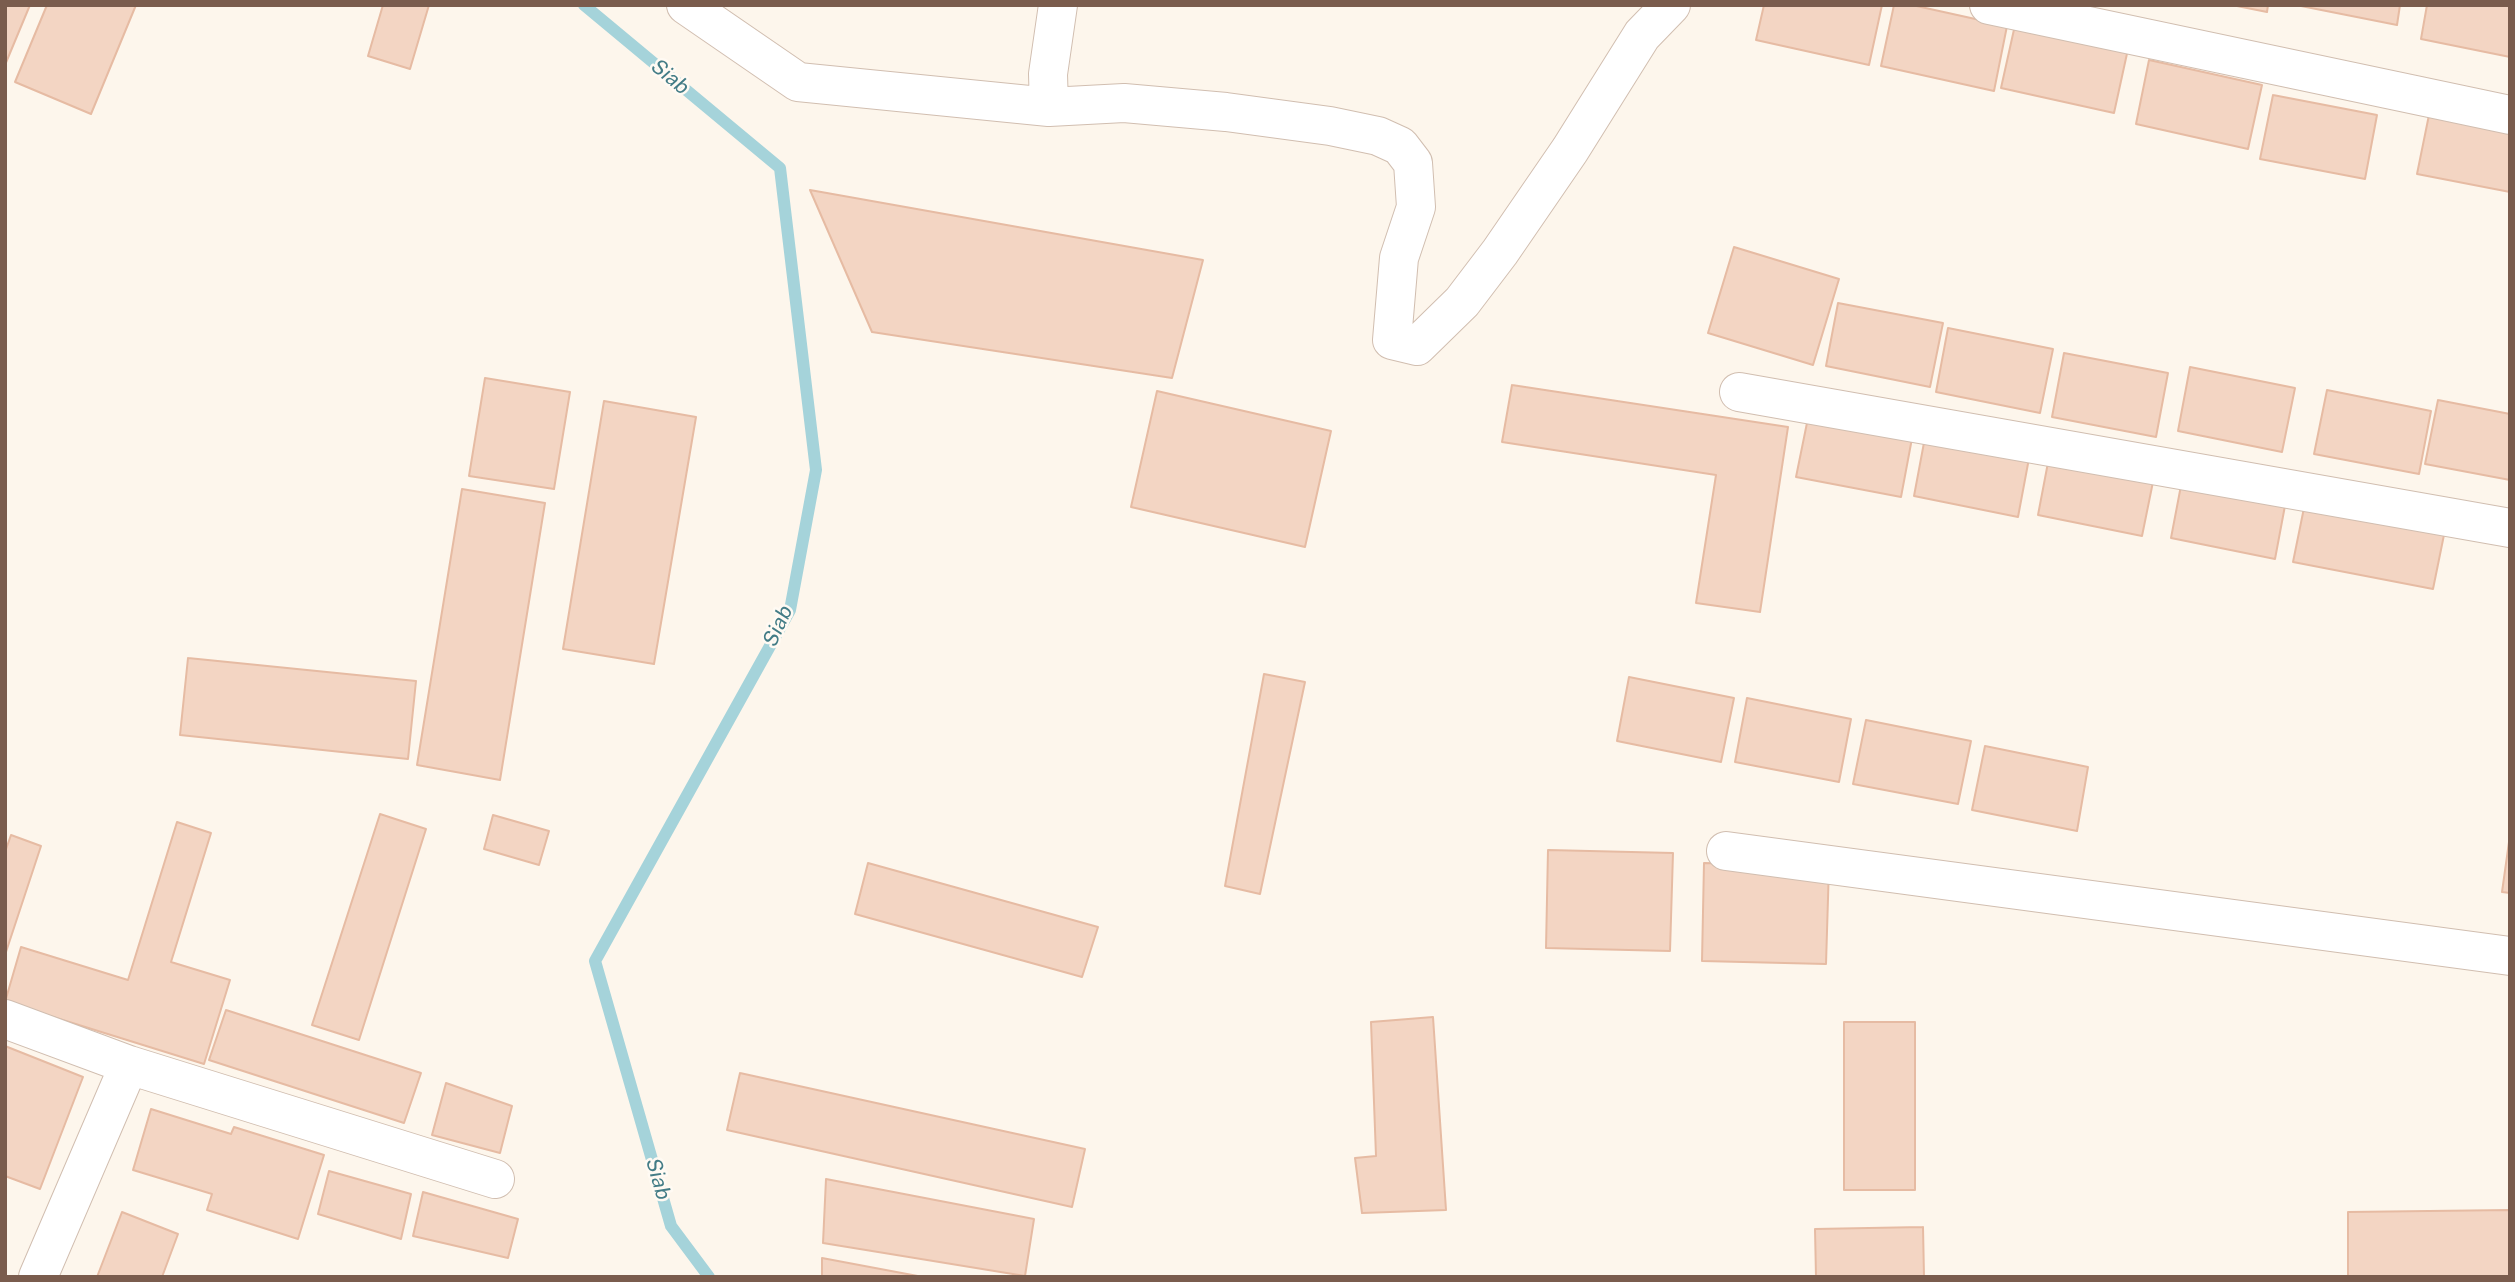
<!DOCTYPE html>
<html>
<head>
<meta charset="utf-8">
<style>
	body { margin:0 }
	#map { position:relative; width:2515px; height:1282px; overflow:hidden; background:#fdf6ec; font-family:"Public Sans",sans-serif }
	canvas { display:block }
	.frame { position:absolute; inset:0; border:7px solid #7a5c4d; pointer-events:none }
</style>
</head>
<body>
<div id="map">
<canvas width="2515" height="1282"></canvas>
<div class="frame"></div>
</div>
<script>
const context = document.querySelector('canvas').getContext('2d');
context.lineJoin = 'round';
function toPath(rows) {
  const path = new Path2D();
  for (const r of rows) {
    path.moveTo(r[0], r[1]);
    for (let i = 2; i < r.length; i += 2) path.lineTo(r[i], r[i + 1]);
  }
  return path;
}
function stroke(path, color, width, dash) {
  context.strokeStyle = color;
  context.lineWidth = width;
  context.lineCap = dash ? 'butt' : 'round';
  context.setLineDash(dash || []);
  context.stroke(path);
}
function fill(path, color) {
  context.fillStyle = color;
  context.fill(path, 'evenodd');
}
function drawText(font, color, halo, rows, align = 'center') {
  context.font = font + ' "Public Sans",sans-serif';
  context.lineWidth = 5;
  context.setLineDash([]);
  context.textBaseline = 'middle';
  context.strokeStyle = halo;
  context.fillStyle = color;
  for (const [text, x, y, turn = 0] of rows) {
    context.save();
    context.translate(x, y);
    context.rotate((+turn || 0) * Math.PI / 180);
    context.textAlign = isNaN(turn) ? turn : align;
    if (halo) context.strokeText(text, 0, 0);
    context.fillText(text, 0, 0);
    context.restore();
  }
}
const stream = toPath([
	[584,5,780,168,816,470,790,610,595,961,671,1226,709,1277]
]);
const building = toPath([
	[5,5,30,5,5,65,5,5],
	[47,5,136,5,91,114,15,82,47,5],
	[383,5,429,5,410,69,368,56,383,5],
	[1764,5,1882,5,1869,65,1756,40,1764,5],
	[1894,5,1912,5,2007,26,1994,91,1881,66,1894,5],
	[2232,5,2268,5,2267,12,2232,5],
	[2296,5,2400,5,2397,25,2296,5],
	[2427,5,2510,5,2510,57,2421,39,2427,5],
	[2015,25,2128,49,2114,113,2001,88,2015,25],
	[2149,60,2262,85,2248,149,2136,124,2149,60],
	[2273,95,2377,115,2365,179,2260,159,2273,95],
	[2430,110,2510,126,2510,192,2417,174,2430,110],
	[810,190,1203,260,1172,378,872,332,810,190],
	[1734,247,1839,279,1813,365,1708,333,1734,247],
	[1838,303,1943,323,1930,387,1826,366,1838,303],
	[1948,328,2053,349,2040,413,1936,392,1948,328],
	[2064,353,2168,373,2156,437,2052,417,2064,353],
	[2190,367,2295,388,2282,452,2178,431,2190,367],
	[485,378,570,392,554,489,469,476,485,378],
	[1512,385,1788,427,1760,612,1696,603,1716,475,1502,442,1512,385],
	[2327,390,2431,411,2419,474,2314,454,2327,390],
	[1157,391,1331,431,1305,547,1131,507,1157,391],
	[2438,400,2510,414,2510,480,2425,464,2438,400],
	[604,401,696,417,654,664,563,649,604,401],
	[1809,413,1913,433,1901,497,1796,477,1809,413],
	[1926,432,2030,453,2018,517,1914,496,1926,432],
	[2050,452,2155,472,2142,536,2038,515,2050,452],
	[2183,475,2287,495,2275,559,2171,538,2183,475],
	[462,489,545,503,500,780,417,765,462,489],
	[2306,498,2446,525,2433,589,2293,562,2306,498],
	[188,658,416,681,408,759,180,735,188,658],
	[1264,674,1305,682,1260,894,1225,886,1264,674],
	[1629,677,1734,698,1721,762,1617,741,1629,677],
	[1747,698,1851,719,1839,782,1735,762,1747,698],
	[1866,720,1971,741,1958,804,1853,784,1866,720],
	[1985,746,2088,767,2077,831,1972,810,1985,746],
	[380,814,426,829,359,1040,312,1025,380,814],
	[493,815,549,831,539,865,484,849,493,815],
	[177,822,211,833,171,962,230,980,204,1064,5,1002,21,947,128,980,177,822],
	[11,835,41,846,5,955,5,852,11,835],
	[2510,835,2510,893,2502,892,2510,835],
	[1548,850,1673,853,1670,951,1546,948,1548,850],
	[868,863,1098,927,1082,977,855,914,868,863],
	[1704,863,1829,866,1826,964,1702,961,1704,863],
	[226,1010,421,1073,404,1123,209,1060,226,1010],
	[1433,1017,1446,1210,1362,1213,1355,1158,1376,1156,1371,1022,1433,1017],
	[1844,1022,1915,1022,1915,1190,1844,1190,1844,1022],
	[5,1046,83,1077,40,1189,5,1176,5,1046],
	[740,1073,1085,1149,1072,1207,727,1130,740,1073],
	[446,1083,512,1106,500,1153,432,1135,446,1083],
	[151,1109,231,1134,234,1127,324,1155,298,1239,207,1210,212,1194,133,1170,151,1109],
	[329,1171,411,1194,401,1239,318,1214,329,1171],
	[826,1179,1034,1219,1025,1276,823,1243,826,1179],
	[423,1192,518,1219,508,1258,413,1236,423,1192],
	[2510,1210,2510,1277,2348,1277,2348,1212,2510,1210],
	[122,1212,178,1234,162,1277,97,1277,122,1212],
	[1923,1227,1924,1277,1816,1277,1815,1229,1923,1227],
	[822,1258,923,1277,822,1277,822,1258]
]);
const minor = toPath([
	[686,5,798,82,1049,107],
	[1058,5,1048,74,1049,107,1124,103,1226,112,1330,126,1378,136,1400,146,1413,163,1416,207,1399,258,1392,340,1417,346,1462,302,1500,252,1570,150,1642,35,1671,5],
	[1989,5,2510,115],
	[1739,392,2510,528],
	[1726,851,2510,956],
	[5,1019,129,1065,495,1179],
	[38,1277,129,1065]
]);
const waterNames = [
	["Siab",670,77,40],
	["Siab",778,626,-65],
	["Siab",658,1179,74]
];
stroke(stream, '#a5d3da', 12);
fill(building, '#f3d5c3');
stroke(building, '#e6bba3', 2);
stroke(minor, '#d1beb0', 40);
stroke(minor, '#fff', 38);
drawText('italic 21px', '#437c86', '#fffaf3', waterNames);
</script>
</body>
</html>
